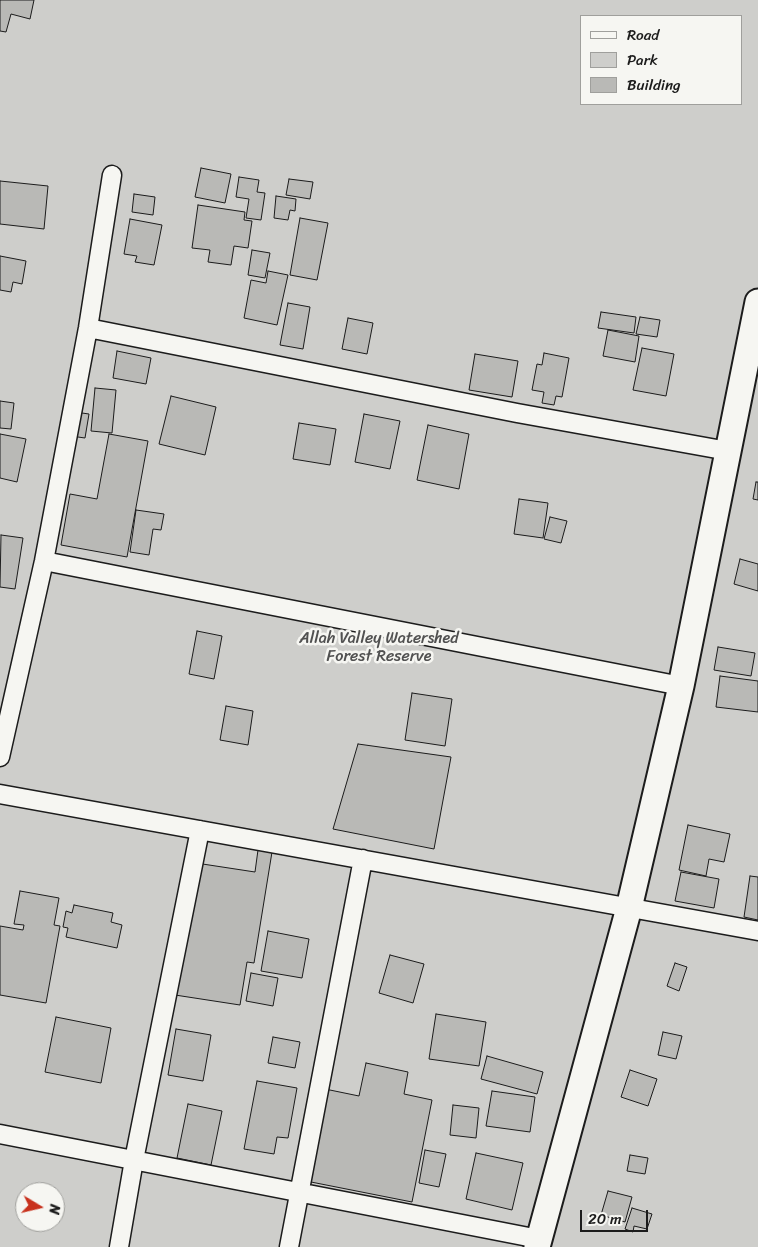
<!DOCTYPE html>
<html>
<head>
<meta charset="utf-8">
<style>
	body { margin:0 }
	#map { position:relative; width:758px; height:1247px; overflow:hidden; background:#edede9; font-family:Sriracha,sans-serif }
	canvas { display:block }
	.legend { position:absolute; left:580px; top:15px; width:162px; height:90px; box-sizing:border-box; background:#f6f6f2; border:1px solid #9f9f9c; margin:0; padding:6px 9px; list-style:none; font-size:15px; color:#1c1c1c }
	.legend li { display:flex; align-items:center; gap:10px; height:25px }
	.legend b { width:25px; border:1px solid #9f9f9c }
	.north { position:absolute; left:15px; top:1182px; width:50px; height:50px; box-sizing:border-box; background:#f6f6f2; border:1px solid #9f9f9c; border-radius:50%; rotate:99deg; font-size:14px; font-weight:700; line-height:20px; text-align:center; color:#1c1c1c }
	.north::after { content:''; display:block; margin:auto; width:18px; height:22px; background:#c8321e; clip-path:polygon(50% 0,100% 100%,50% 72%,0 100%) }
	.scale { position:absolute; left:580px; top:1210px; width:68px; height:22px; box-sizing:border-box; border:2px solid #1c1c1c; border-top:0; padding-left:6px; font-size:15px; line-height:18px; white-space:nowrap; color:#1c1c1c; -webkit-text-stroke:4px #f6f6f2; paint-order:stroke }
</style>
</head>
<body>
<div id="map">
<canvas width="758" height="1247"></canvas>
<ul class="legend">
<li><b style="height:6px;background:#f6f6f2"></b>Road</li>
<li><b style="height:14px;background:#cececb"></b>Park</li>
<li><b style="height:14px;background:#b9b9b6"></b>Building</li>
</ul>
<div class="north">N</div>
<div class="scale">20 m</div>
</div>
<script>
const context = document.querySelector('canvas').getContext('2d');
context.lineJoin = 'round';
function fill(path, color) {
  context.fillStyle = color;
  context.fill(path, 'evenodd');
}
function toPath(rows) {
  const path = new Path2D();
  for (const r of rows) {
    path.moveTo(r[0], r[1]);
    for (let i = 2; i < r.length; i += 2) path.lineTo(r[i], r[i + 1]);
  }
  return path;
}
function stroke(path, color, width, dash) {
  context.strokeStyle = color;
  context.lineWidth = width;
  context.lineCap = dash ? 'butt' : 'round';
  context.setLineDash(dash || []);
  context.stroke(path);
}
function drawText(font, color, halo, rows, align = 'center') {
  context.font = font + ' Sriracha,sans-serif';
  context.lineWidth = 5;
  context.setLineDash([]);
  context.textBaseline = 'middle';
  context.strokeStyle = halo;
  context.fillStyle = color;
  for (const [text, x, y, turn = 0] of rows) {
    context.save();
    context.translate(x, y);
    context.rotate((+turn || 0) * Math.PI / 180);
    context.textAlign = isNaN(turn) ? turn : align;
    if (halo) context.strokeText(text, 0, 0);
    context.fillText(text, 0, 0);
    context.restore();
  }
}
const green = toPath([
	[0,0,758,0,758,1247,0,1247],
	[582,16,742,16,742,104,582,104],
	[25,1192,55,1192,55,1222,25,1222]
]);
const building = toPath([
	[0,0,34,0,30,19,11,14,6,32,0,31,0,0],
	[201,168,231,174,225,203,195,197,201,168],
	[239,177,259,180,257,192,265,193,261,220,246,218,249,199,236,197,239,177],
	[289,179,313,182,310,199,286,195,289,179],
	[0,181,48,186,44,229,0,224,0,181],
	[134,194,155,197,153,215,132,212,134,194],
	[276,196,296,199,295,211,290,210,288,220,274,218,276,196],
	[198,205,245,212,244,220,252,221,248,248,234,246,231,265,208,262,210,250,192,248,198,205],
	[300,218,328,223,317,280,290,275,300,218],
	[130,219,162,225,154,265,135,262,137,256,124,254,130,219],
	[252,250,270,253,265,278,248,275,252,250],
	[0,256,26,261,22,284,13,282,11,292,0,290,0,256],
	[268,271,288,275,277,325,244,318,251,280,266,283,268,271],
	[288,303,310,307,303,349,280,345,288,303],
	[601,312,636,317,634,333,598,328,601,312],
	[640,317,660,320,657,337,636,334,640,317],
	[348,318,373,323,367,354,342,349,348,318],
	[608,330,639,336,635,362,603,356,608,330],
	[642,348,674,354,666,396,633,390,642,348],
	[117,351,151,358,146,384,113,378,117,351],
	[544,353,569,358,562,397,556,396,554,405,542,403,544,392,532,390,537,364,542,365,544,353],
	[475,354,518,361,512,397,469,390,475,354],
	[95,388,116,390,112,433,91,431,95,388],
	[171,396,216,407,205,455,159,444,171,396],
	[0,401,14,403,11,429,0,428,0,401],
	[75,412,89,414,85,438,71,436,75,412],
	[364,414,400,421,390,469,355,462,364,414],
	[299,423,336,429,330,465,293,459,299,423],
	[428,425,469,434,459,489,417,480,428,425],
	[0,434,26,439,17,482,0,478,0,434],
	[109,434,148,441,127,557,61,545,70,494,97,499,109,434],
	[756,482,758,482,758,500,753,499,756,482],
	[519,499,548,503,543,538,514,534,519,499],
	[136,510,164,514,161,530,153,529,149,555,130,552,136,510],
	[550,517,567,521,561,543,544,539,550,517],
	[1,535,23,538,15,589,0,587,1,535],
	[740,559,758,564,758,591,734,584,740,559],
	[197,631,222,636,214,679,189,674,197,631],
	[718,647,755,653,751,676,714,670,718,647],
	[720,676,758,681,758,712,716,707,720,676],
	[412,693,452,699,445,746,405,740,412,693],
	[226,706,253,711,248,745,220,740,226,706],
	[358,744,451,757,434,849,333,829,358,744],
	[688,825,730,834,724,862,709,859,706,876,679,870,688,825],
	[258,850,272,852,254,963,247,962,240,1005,175,995,196,863,255,872,258,850],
	[681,872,719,879,714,908,675,901,681,872],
	[750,876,758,877,758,920,744,917,750,876],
	[20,891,59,898,54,925,60,926,46,1003,0,995,0,926,23,930,24,925,14,924,20,891],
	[74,905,113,913,111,922,122,925,117,948,66,937,68,928,63,927,66,911,72,913,74,905],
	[268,931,309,939,302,978,261,971,268,931],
	[390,955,424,964,413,1003,379,993,390,955],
	[675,963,687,967,679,991,667,986,675,963],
	[251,973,278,978,273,1006,246,1001,251,973],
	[436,1014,486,1022,479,1066,429,1059,436,1014],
	[56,1017,111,1028,101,1083,45,1072,56,1017],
	[176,1029,211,1035,203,1081,168,1075,176,1029],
	[663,1032,682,1036,676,1059,658,1055,663,1032],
	[273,1037,300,1042,295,1068,268,1063,273,1037],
	[487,1056,543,1072,537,1094,481,1079,487,1056],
	[366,1063,408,1072,404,1094,432,1100,412,1202,306,1181,325,1089,359,1096,366,1063],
	[630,1070,657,1079,648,1106,621,1097,630,1070],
	[257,1081,297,1088,288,1138,277,1137,274,1154,244,1149,257,1081],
	[492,1091,535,1097,530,1132,486,1126,492,1091],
	[188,1104,222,1111,211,1165,177,1158,188,1104],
	[453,1105,479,1108,476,1138,450,1135,453,1105],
	[425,1150,446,1154,439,1187,419,1183,425,1150],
	[476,1153,523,1163,512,1210,466,1199,476,1153],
	[630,1155,648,1158,645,1174,627,1171,630,1155],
	[608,1191,632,1197,625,1222,601,1215,608,1191],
	[632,1208,652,1214,647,1229,634,1226,633,1232,625,1229,632,1208]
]);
const street = toPath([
	[88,328,517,413,728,451],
	[44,561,681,686],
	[0,757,44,561,88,328,112,175],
	[0,794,758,931],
	[0,1134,539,1239],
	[119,1247,134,1160,200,830],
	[289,1247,363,859]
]);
const secondary = toPath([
	[537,1247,629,908,681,686,758,302]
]);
const parkNames = [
	["Allah Valley Watershed",379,639],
	["Forest Reserve",379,657]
];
fill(green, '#cececb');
fill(building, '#b9b9b6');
stroke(building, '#1c1c1c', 1);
stroke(street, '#1c1c1c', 21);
stroke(secondary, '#1c1c1c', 29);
stroke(street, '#f6f6f2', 18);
stroke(secondary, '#f6f6f2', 25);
drawText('16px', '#515151', '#f6f6f2', parkNames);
</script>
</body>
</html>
